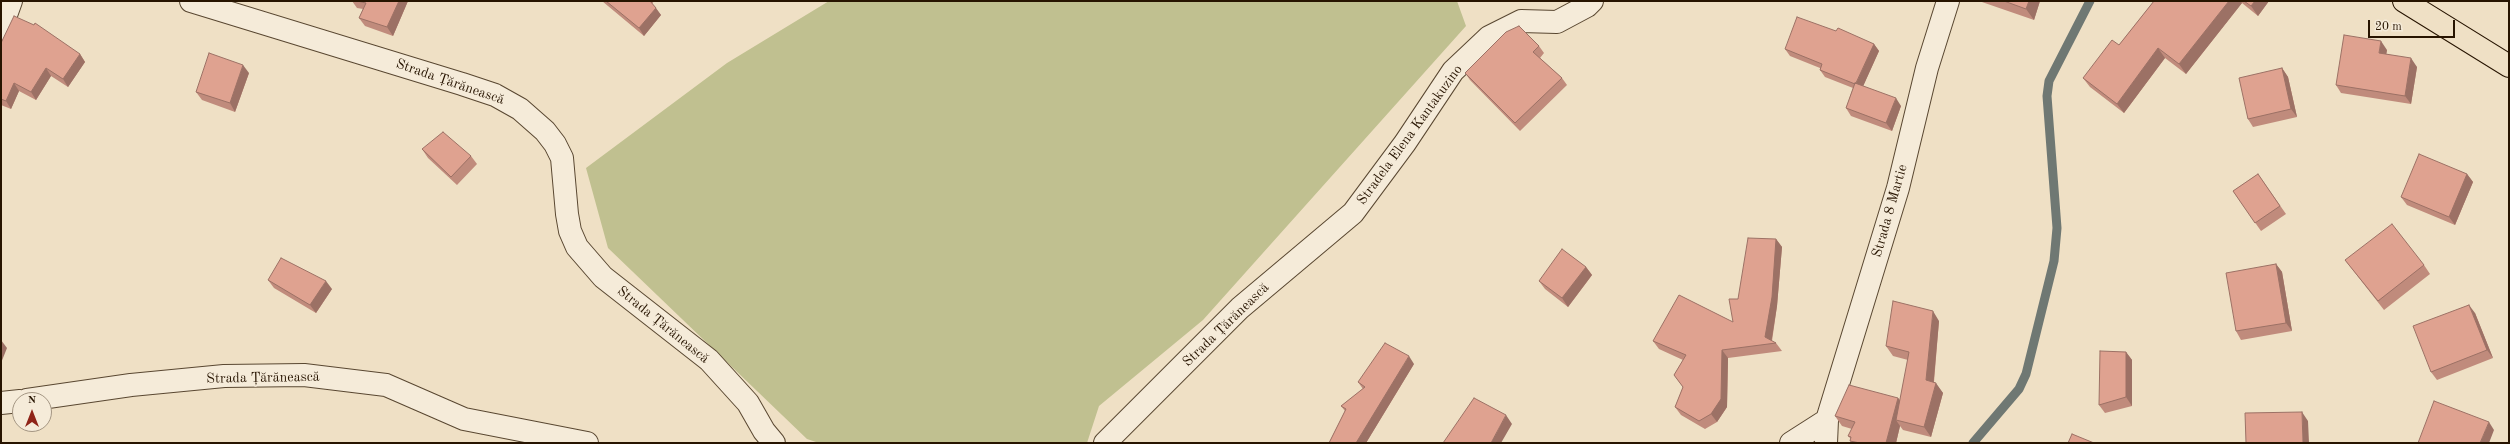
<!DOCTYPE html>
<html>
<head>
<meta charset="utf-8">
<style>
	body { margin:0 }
	#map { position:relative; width:2510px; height:444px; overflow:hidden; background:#efe0c5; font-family:"Old Standard TT",serif }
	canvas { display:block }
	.frame { position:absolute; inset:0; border:2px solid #271400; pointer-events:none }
	.north { position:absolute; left:12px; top:392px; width:40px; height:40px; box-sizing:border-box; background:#f5ebd9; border:1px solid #a39582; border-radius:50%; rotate:0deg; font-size:11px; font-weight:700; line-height:16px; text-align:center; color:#271400 }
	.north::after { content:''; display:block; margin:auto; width:14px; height:18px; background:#8f2418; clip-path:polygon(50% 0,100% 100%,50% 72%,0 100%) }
	.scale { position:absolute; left:2368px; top:20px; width:87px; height:18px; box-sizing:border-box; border:2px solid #271400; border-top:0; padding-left:5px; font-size:12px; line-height:14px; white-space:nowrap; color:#271400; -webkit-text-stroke:3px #f5ebd9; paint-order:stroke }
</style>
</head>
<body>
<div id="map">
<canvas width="2510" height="444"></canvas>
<div class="frame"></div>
<div class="north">N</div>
<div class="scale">20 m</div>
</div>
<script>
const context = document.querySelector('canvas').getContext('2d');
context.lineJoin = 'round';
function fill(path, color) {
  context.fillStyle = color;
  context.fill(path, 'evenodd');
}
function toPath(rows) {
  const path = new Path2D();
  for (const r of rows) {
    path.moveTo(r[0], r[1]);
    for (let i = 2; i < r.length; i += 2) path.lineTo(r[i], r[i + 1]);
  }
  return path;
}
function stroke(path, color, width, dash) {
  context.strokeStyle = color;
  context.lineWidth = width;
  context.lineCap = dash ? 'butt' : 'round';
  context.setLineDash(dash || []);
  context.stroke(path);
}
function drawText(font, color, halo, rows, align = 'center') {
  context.font = font + ' "Old Standard TT",serif';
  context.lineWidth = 3;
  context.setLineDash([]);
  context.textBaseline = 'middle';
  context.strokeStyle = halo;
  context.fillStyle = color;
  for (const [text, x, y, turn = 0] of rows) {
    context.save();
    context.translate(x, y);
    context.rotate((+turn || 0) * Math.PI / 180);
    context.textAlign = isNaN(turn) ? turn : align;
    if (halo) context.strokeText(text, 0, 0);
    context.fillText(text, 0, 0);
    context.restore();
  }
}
const green = toPath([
	[829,1,1457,1,1466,26,1203,320,1099,406,1087,443,819,443,807,439,608,248,586,168,727,63]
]);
const stream = toPath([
	[1973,443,2019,389,2026,374,2054,261,2057,228,2047,96,2049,81,2090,1]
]);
const street = toPath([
	[191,1,462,84,495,95,520,109,545,131,555,144,562,158,567,214,570,231,577,247,603,277,709,360,748,403,764,431,774,443],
	[1,29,11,1],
	[27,400,131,385,224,376,304,375,386,385,464,419,587,443],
	[1,403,20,401],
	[1105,443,1240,308,1353,213,1405,143,1453,71,1489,37,1521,21,1557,22,1587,6,1592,1],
	[1791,443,1827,420],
	[1826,443,1827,420,1898,188,1927,68,1948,1]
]);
const highway = toPath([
	[2404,1,2509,66]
]);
const wall = toPath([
	[352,1,408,1,393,36,365,26,359,18,363,9,357,8],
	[602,1,654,1,652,4,661,15,644,36],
	[1979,1,2040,1,2034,20],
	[2154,1,2269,1,2258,16,2242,3,2186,74,2165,58,2124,113,2090,87,2083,78,2119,45],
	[1836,31,1874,44,1879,51,1863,86,1901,106,1892,131,1851,116,1846,108,1853,88,1825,77,1820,70,1820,68,1790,56,1785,49],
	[1,43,80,54,85,62,68,87,51,76,36,100,19,91,11,109,1,105],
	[1539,46,1544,53,1540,58,1562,78,1567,85,1520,131,1470,80,1465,73],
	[2387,50,2386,54,2417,67,2411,104,2341,93,2336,85],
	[2282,68,2288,77,2297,117,2253,127,2248,119],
	[249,73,235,112,202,100,196,92],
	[422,149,471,156,477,164,457,185,428,158],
	[2258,174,2286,214,2261,231,2233,191],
	[2467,174,2473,182,2455,225,2407,205,2401,197],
	[1776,239,1782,247,1777,306,1772,341,1776,343,1782,351,1728,358,1727,407,1717,422,1705,429,1681,415,1675,407,1683,387,1674,375,1683,360,1659,349,1653,341,1733,322,1738,299],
	[2345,260,2424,265,2430,274,2384,310],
	[2276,264,2282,272,2292,331,2241,340,2236,331],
	[1586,267,1592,275,1568,307,1545,289,1539,281],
	[268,280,332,289,316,313,274,288],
	[2475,313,2493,358,2437,380,2431,372],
	[1939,321,1934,382,1943,393,1931,437,1903,430,1900,426,1896,443,1852,443,1850,441,1851,439,1848,436,1852,429,1842,426,1835,416,1898,398,1900,400,1908,360,1893,356,1886,346],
	[2126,352,2132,360,2132,406,2105,413,2099,405],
	[1414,364,1366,443,1329,443,1345,411,1341,406,1363,389,1358,382]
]);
const shadedWall = toPath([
	[399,1,408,1,393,36,387,27],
	[2029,1,2040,1,2034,20,2026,9],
	[2229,1,2240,1,2242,3,2186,74,2179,64],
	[2255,1,2269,1,2258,16,2251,6],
	[656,8,661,15,644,36,639,28],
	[2381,41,2387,50,2385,62,2379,53],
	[1874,44,1879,51,1861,91,1856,84],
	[2158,48,2165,58,2124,113,2117,104],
	[80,54,85,62,68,87,63,79],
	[2411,58,2417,67,2411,104,2405,96],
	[243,65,249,73,235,112,230,103],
	[46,68,51,76,36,100,31,92],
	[2282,68,2288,77,2297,117,2291,109],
	[14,83,19,91,11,109,6,101],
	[1896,98,1901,106,1892,131,1886,123],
	[2467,174,2473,182,2455,225,2449,217],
	[1776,239,1782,247,1777,306,1771,344,1765,337],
	[2276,264,2282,272,2292,331,2286,323],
	[1586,267,1592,275,1568,307,1562,298],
	[326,281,332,289,316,313,310,305],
	[2469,305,2475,313,2493,358,2487,350],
	[1933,311,1939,321,1933,389,1926,380],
	[1,340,7,348,1,363],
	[1722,350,1728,358,1727,407,1717,422,1711,414],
	[2126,352,2132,360,2132,406,2126,397],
	[1409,356,1414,364,1366,443,1356,443],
	[1936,383,1943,393,1931,437,1924,427],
	[1898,398,1905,408,1896,420,1900,426,1896,443,1886,443],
	[2302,412,2308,421,2309,443,2303,443],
	[1506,415,1512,424,1501,443,1491,443],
	[2489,422,2494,430,2489,443,2480,443]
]);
const building = toPath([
	[357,1,399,1,387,27,359,18,366,3,357,1],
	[606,1,650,1,656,8,639,28,606,1],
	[2004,1,2029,1,2026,9,2004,1],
	[2154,1,2229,1,2179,64,2158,48,2117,104,2083,78,2112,40,2119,45,2154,1],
	[2244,1,2255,1,2251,6,2244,1],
	[14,16,34,25,35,23,80,54,63,79,46,68,31,92,14,83,6,101,1,99,1,43,14,16],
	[1797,17,1836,31,1838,28,1874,44,1856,83,1855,83,1855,84,1820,70,1822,64,1785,49,1797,17],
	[1519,26,1539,46,1533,52,1562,78,1515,123,1465,73,1506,32,1519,26],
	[2344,35,2381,41,2379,53,2411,58,2405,96,2336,85,2344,35],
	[209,53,243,65,230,103,196,92,209,53],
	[2282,68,2291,109,2248,119,2239,78,2282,68],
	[1855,83,1896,98,1886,123,1846,108,1855,83],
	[443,132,471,156,451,177,422,149,443,132],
	[2419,154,2467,174,2449,217,2401,197,2419,154],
	[2258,174,2280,206,2255,223,2233,191,2258,174],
	[2392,224,2424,265,2378,301,2345,260,2392,224],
	[1748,238,1776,239,1772,297,1765,337,1776,343,1722,350,1721,399,1711,414,1699,421,1675,407,1683,387,1674,375,1686,355,1653,341,1679,295,1733,322,1729,299,1738,299,1748,238],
	[1562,249,1586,267,1562,298,1539,281,1562,249],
	[281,258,326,281,310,305,268,280,281,258],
	[2276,264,2286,323,2236,331,2226,273,2276,264],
	[1893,301,1933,311,1926,380,1936,383,1924,427,1896,420,1909,352,1886,346,1893,301],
	[2469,305,2487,350,2431,372,2413,326,2469,305],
	[1385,343,1409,356,1356,443,1329,443,1346,409,1341,406,1365,387,1358,382,1385,343],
	[2100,351,2126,352,2126,397,2099,405,2100,351],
	[1849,385,1898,398,1886,443,1860,443,1850,441,1851,437,1848,436,1855,422,1835,416,1849,385],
	[1474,398,1506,415,1491,443,1443,443,1474,398],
	[2434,401,2489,422,2480,443,2418,443,2434,401],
	[2302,412,2303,443,2246,443,2245,413,2302,412],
	[2072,434,2094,443,2068,443,2072,434]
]);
const streetNames = [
	["Strada Țărănească",450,82,19],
	["Stradela Elena Kantakuzino",1410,135,-54],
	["Strada 8 Martie",1890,211,-74],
	["Strada Țărănească",663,325,39],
	["Strada Țărănească",1226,325,-44],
	["Strada Țărănească",263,378,-1]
];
fill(green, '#c0c090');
stroke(stream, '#6f7873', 9);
stroke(street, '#594731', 24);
stroke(highway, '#271400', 24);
stroke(street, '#f5ebd9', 22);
stroke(highway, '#efe0c5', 22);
fill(wall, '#c08b7c');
fill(shadedWall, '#9c7165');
fill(building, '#dfa290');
stroke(building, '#9c7165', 1);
drawText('14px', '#271400', '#f5ebd9', streetNames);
</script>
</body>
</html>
